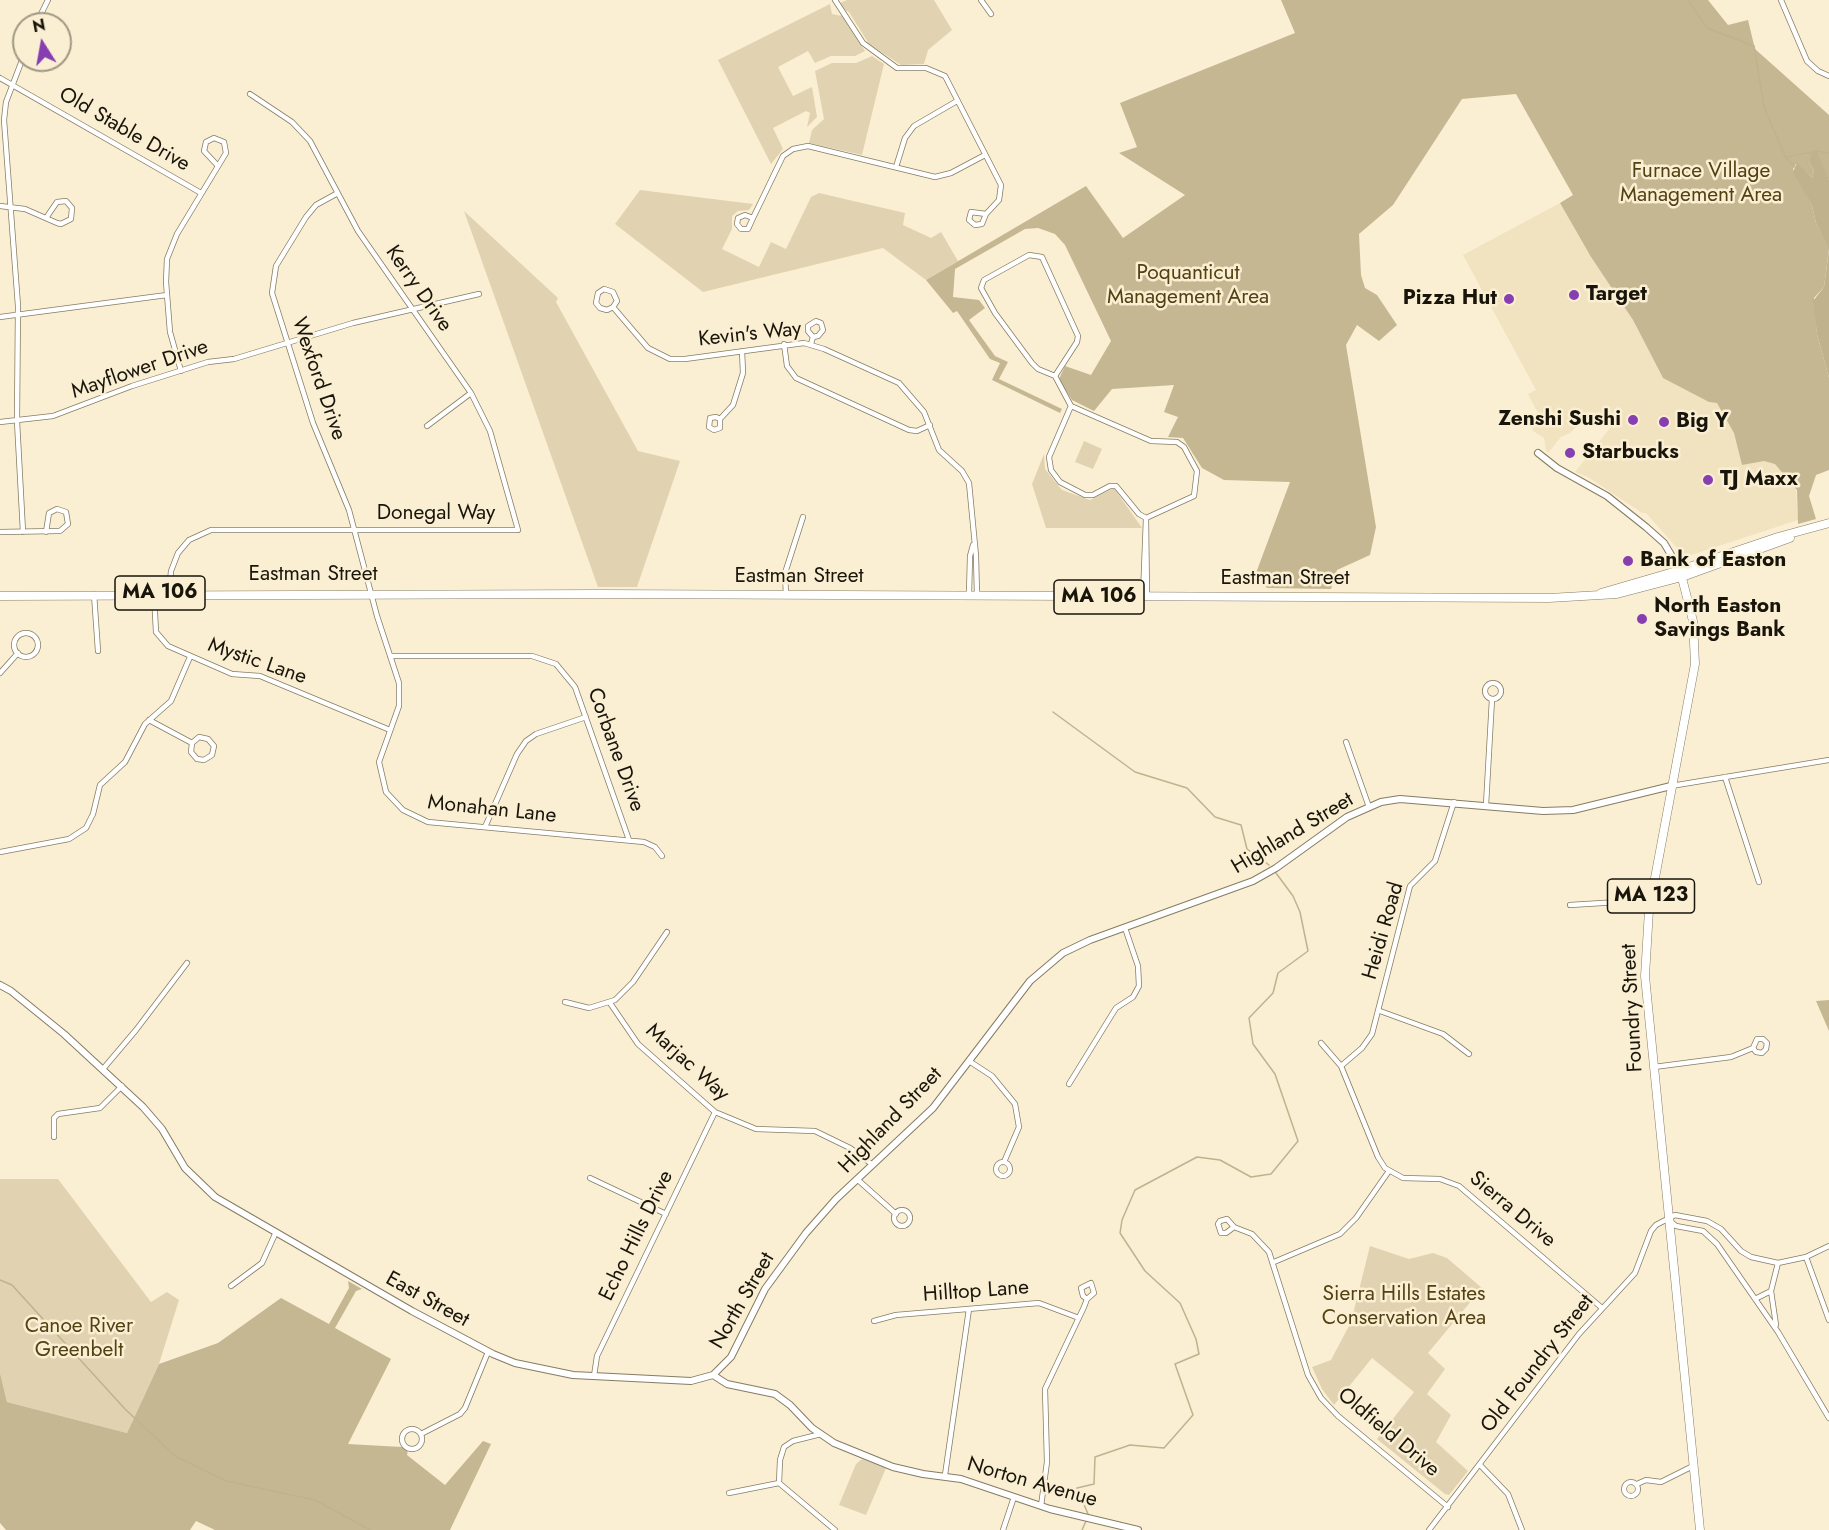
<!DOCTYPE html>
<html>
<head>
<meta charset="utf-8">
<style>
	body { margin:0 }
	#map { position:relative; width:1829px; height:1530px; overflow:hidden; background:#faefd3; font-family:Jost,sans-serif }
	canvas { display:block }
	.north { position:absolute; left:12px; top:12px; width:60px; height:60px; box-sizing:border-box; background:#faefd3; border:2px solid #a09883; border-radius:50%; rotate:349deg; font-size:16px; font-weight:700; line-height:24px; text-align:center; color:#19150b }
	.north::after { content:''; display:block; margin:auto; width:21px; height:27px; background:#863eb1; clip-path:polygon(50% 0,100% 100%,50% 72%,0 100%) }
</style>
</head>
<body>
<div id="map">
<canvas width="1829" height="1530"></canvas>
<div class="north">N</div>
</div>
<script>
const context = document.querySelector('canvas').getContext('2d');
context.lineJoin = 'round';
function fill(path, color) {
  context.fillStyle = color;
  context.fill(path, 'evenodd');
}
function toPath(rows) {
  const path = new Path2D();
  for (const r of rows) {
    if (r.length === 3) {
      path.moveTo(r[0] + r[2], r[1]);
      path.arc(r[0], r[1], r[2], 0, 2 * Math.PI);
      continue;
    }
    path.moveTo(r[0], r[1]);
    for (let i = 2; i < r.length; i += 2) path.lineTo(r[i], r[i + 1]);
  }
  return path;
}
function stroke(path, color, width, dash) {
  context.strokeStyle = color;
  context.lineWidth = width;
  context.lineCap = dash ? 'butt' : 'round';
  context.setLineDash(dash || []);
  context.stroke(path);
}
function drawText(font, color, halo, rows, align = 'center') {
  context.font = font + ' Jost,sans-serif';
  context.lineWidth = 5;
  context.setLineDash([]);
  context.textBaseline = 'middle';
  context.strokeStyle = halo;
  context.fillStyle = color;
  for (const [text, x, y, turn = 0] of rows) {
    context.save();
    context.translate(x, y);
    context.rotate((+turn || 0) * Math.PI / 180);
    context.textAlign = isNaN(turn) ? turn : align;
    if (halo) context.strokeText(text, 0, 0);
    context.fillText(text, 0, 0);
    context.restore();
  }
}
const built = toPath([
	[1560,203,1591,257,1633,320,1663,378,1723,398,1793,446,1798,520,1685,557,1646,513,1642,513,1588,477,1575,472,1610,428,1590,412,1570,433,1561,437,1548,453,1546,451,1544,438,1533,431,1530,418,1538,413,1528,394,1536,390,1463,255]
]);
const green = toPath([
	[847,0,934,0,952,30,928,50,924,64,901,65,869,44,849,12,841,8,840,3],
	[830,4,832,14,842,16,865,51,855,56,831,56,815,63,808,51,778,67,793,96,812,87,817,117,807,127,810,113,806,111,773,128,783,149,771,164,718,60],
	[872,56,884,64,862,155,809,143,812,130,824,119,815,71,832,63,856,63],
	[640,190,753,204,749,210,738,211,732,216,732,229,722,249,759,267,771,242,786,249,811,197,819,193,905,213,903,225,931,238,941,232,958,261,926,280,883,248,703,292,615,224],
	[464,211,558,298,556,302,638,451,680,461,637,587,598,587],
	[1084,441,1102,449,1093,469,1075,462],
	[1044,454,1045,469,1062,490,1090,500,1114,488,1142,528,1046,528,1032,484],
	[0,1179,58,1179,151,1302,167,1292,179,1300,159,1364,127,1433,7,1402,0,1373],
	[1370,1246,1409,1259,1433,1253,1447,1258,1482,1288,1428,1353,1445,1369,1427,1394,1451,1415,1436,1442,1468,1471,1449,1495,1445,1494,1377,1439,1414,1392,1372,1358,1334,1405,1322,1389,1313,1369,1312,1367,1331,1360,1351,1322],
	[862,1459,886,1468,866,1515,839,1505,856,1464]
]);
const forest = toPath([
	[1281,0,1708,0,1728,25,1748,20,1755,49,1829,115,1829,180,1811,158,1809,163,1814,170,1812,178,1796,164,1793,169,1812,206,1816,223,1829,249,1824,287,1814,298,1817,334,1829,378,1829,470,1816,475,1809,496,1816,519,1798,524,1797,490,1775,464,1764,461,1742,465,1734,433,1717,403,1709,402,1663,378,1633,320,1591,257,1560,203,1573,195,1516,94,1462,99,1393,205,1359,234,1361,275,1365,288,1377,295,1397,325,1379,341,1357,325,1346,345,1376,527,1370,555,1337,570,1331,589,1267,588,1256,573,1290,482,1224,480,1202,468,1183,438,1168,437,1178,417,1164,412,1174,385,1112,389,1094,411,1072,400,1059,379,1065,366,1091,375,1111,341,1065,245,1055,234,1038,228,1025,229,955,269,953,297,979,300,985,308,969,320,995,356,1008,362,999,379,1062,409,1060,413,992,380,1000,363,990,359,957,311,953,313,926,280,1086,186,1123,238,1185,195,1119,153,1137,147,1120,103,1295,33],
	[1829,1000,1829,1031,1816,1001],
	[348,1281,362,1289,356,1291,335,1328,391,1359,348,1444,402,1447,408,1450,407,1455,445,1485,483,1441,491,1444,450,1530,215,1530,196,1521,190,1530,6,1530,0,1523,0,1373,7,1402,127,1433,159,1364,218,1343,281,1298,329,1324,349,1288]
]);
const water = toPath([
	[1816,150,1829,180,1829,378,1817,334,1813,301,1824,287,1829,250,1816,223,1812,206,1793,172,1797,163,1812,178,1814,170,1809,163,1812,152]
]);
const stream = toPath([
	[1688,0,1707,28,1754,46,1764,107,1786,158,1796,168],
	[1816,151,1829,153],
	[1787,157,1812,152],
	[1053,712,1135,772,1187,788,1215,817,1241,825,1247,849,1269,865],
	[0,1280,12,1285,125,1409,175,1456,226,1481,315,1500,370,1530],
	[1088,1514,1077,1488,1094,1484,1095,1457,1130,1445,1164,1448,1193,1415,1175,1364,1199,1354,1196,1339,1180,1303,1145,1271,1120,1233,1122,1220,1135,1190,1197,1157,1220,1160,1251,1177,1271,1174,1298,1141,1275,1074,1253,1044,1249,1018,1273,993,1278,973,1308,951,1300,912,1293,896,1276,873],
	[1082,1530,1086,1521]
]);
const minor = toPath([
	[835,0,863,43,897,68,926,68,945,76,1001,185,999,200,986,214,982,224,975,225,969,220,971,212,986,214],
	[981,0,991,14],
	[1781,0,1807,61,1818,71,1829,76],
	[36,24,48,0],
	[0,78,201,193],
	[896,167,905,138,914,126,957,101],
	[336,194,316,205,306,217,276,266,272,293,313,423,349,510,377,616,399,683,399,706,379,762,386,792,403,810,428,822,644,842,655,847,662,856],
	[0,206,25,209,57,223,61,224,71,219,72,208,66,201,57,202,46,218],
	[753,218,745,215,738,218,737,224,741,229,748,229,753,218,783,156,793,149,808,146,935,177,951,173,985,155],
	[613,307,617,301,613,292,604,289,598,293,596,303,600,308,607,310,613,307,648,348,670,359,685,359,804,343,824,349,899,383,924,412,939,450,962,471,969,483,976,556,977,595],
	[0,317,167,295],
	[784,344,787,366,796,378,909,430,917,431,930,425],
	[811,344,813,337,808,331,808,326,816,321,821,323,823,330,818,336,813,337],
	[181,371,170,332,166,282,167,259,177,234,226,153,224,142,214,138,206,142,204,151,218,166],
	[1055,376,1038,369,1032,363,995,313,981,288,984,280,1029,255,1042,257,1078,336,1077,342,1055,376,1071,406],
	[1071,406,1151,441,1177,442,1184,447,1197,471,1194,496,1146,518],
	[1071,406,1049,457,1051,470,1060,482,1085,495,1093,495,1110,486,1116,486,1139,514,1146,518],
	[720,419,716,417,710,418,709,427,714,430,720,428,720,419,733,405,743,373,742,351],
	[0,422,53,416,132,386,208,362,234,359,353,323,479,294],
	[427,426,471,393],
	[1146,518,1147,596],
	[0,532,57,531,60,531,68,524,66,512,57,509,49,513,46,532],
	[23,532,17,421,18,306,4,120,6,102,24,55],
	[169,593,171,571,178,553,189,540,211,530,518,530,490,431,471,393,358,231,310,141,292,122,250,94],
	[94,594,98,651],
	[154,595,156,632,168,646,232,674,260,676,390,730],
	[786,595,785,573,803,517],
	[969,595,970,556,973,545],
	[1143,596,1146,518],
	[26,645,12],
	[390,656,532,656,556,664,575,687,629,840],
	[0,673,18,653],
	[1493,691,8],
	[149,720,192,743,199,737,208,739,214,746,212,755,204,760,197,759,191,752,192,743],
	[1346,742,1369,807],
	[1725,777,1759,882],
	[1671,786,1829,760],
	[1486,805,1492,699],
	[485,827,517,754,526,741,536,734,586,717],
	[0,852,69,839,86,828,93,814,100,785,125,762,145,724,171,701,190,657],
	[1570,905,1651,900],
	[565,1002,589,1008,615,1000,633,982,667,932],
	[610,1003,638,1044,715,1112,756,1129,815,1131,850,1148,873,1165],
	[1380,1011,1443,1034,1469,1054],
	[1321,1043,1341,1066,1378,1157,1385,1168,1403,1178,1440,1179,1459,1186,1602,1308],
	[969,1061,992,1076,1015,1104,1019,1127,1004,1162],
	[1341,1066,1362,1048,1372,1034,1410,886,1435,861,1454,802],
	[1654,1067,1731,1057,1753,1048,1757,1039,1763,1039,1767,1043,1766,1049,1762,1053,1756,1052,1753,1048],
	[103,1069,136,1030,187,963],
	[1069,1084,1116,1008,1133,997,1139,986,1138,966,1125,928],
	[54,1137,54,1118,58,1114,100,1108,122,1086],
	[1003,1169,7],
	[590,1178,666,1214],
	[858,1180,896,1214],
	[902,1218,8],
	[1669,1220,1676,1226,1703,1231,1717,1244,1778,1332,1829,1418],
	[1234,1227,1227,1219,1220,1221,1218,1224,1221,1233,1226,1233,1234,1227,1252,1234,1269,1252,1308,1375,1321,1398,1338,1416,1448,1507],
	[1806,1257,1829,1320],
	[1274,1262,1340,1234,1356,1218,1389,1171],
	[231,1286,262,1263,276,1232],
	[1755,1299,1771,1291],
	[874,1321,896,1315,1039,1303,1079,1318],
	[1776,1325,1771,1291,1778,1263],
	[594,1376,597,1356,715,1112],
	[412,1439,10],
	[421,1434,460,1414,465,1408,488,1352],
	[1480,1465,1508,1494,1522,1530],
	[945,1475,969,1309],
	[1631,1489,7],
	[779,1483,780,1460,784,1447,793,1441,821,1434],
	[1637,1484,1646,1480,1661,1482,1695,1465],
	[729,1493,779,1483,835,1530],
	[1041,1506,1047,1462,1045,1389,1084,1307,1087,1299,1083,1296,1081,1288,1091,1283,1094,1293,1087,1299],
	[1003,1530,1014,1497],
	[1429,1530,1579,1334,1635,1273,1651,1231,1656,1225,1675,1215,1707,1221,1721,1229,1741,1251,1751,1257,1778,1263,1806,1257,1829,1246]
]);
const tertiary = toPath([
	[1538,453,1557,468,1607,496,1646,527,1664,543,1680,570],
	[0,985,11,991,64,1034,143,1107,162,1129,185,1168,215,1197,412,1311,493,1354,515,1363,573,1375,691,1381,713,1375,727,1384,775,1394,790,1405,812,1428,834,1443,893,1467,923,1474,961,1479,1050,1509,1138,1530],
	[713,1375,731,1357,765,1289,806,1233,836,1199,933,1108,1030,981,1063,953,1090,940,1253,881,1276,868,1347,817,1381,802,1400,799,1543,811,1573,810,1671,786]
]);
const primary = toPath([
	[1601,593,1680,570],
	[0,596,601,594,1549,598,1617,594,1682,577]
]);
const trunk = toPath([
	[1682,577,1790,538],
	[1700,1530,1645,976,1649,910,1695,664,1693,621,1680,570,1778,537,1829,523]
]);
const markers = [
	[1574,295,6,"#863eb1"],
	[1509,299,6,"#863eb1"],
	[1633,420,6,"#863eb1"],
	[1664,422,6,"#863eb1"],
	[1570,453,6,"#863eb1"],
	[1708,480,6,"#863eb1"],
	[1628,561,6,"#863eb1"],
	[1642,619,6,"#863eb1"]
];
const shields = [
	[160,593,90],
	[1099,597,90],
	[1651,896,87]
];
const shieldNames = [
	["MA 106",160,593],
	["MA 106",1099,597],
	["MA 123",1651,896]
];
const streetNames = [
	["Old Stable Drive",124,130,30],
	["Kerry Drive",418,289,55],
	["Kevin's Way",750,335,-6],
	["Mayflower Drive",140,370,-19],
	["Wexford Drive",318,379,71],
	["Donegal Way",436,514],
	["Eastman Street",313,575],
	["Eastman Street",799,577],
	["Eastman Street",1285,579],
	["Mystic Lane",257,662,19],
	["Corbane Drive",615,750,70],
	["Monahan Lane",492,810,6],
	["Highland Street",1293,834,-31],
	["Heidi Road",1384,931,-74],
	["Foundry Street",1633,1008,-93],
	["Marjac Way",687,1063,42],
	["Highland Street",891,1121,-46],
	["Sierra Drive",1512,1210,40],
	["Echo Hills Drive",637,1236,-64],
	["Hilltop Lane",976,1292,-4],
	["East Street",427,1300,29],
	["North Street",743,1301,-60],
	["Old Foundry Street",1538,1364,-52],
	["Oldfield Drive",1388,1433,40],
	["Norton Avenue",1032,1483,16]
];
const parkNames = [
	["Furnace Village",1701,172],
	["Management Area",1701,196],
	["Poquanticut",1188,274],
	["Management Area",1188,298],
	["Sierra Hills Estates",1404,1295],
	["Conservation Area",1404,1319],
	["Canoe River",79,1327],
	["Greenbelt",79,1351]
];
const poiNames = [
	["Target",1586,295],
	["Pizza Hut",1497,299,"right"],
	["Zenshi Sushi",1621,420,"right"],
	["Big Y",1676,422],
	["Starbucks",1582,453],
	["TJ Maxx",1720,480],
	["Bank of Easton",1640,561],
	["North Easton",1654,607],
	["Savings Bank",1654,631]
];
fill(built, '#f1e3c0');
fill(green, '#e1d3b1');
fill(forest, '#c6b793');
fill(water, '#c1b28e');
stroke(stream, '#c1b28e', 1.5);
stroke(minor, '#867c63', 6);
stroke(tertiary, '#867c63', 8);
stroke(primary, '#867c63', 9);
stroke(trunk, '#867c63', 9);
stroke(minor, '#fff', 4.5);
stroke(tertiary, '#fff', 6);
stroke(primary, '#fff', 8);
stroke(trunk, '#fff', 8);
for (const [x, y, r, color] of markers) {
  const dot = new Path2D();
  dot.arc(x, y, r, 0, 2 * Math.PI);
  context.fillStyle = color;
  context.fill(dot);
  stroke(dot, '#faefd3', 2);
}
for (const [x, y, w] of shields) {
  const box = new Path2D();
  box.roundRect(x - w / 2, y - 17, w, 34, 4.5);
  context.fillStyle = '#faefd3';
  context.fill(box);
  stroke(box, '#19150b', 1.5);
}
drawText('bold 20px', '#19150b', null, shieldNames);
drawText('21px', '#19150b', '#faefd3', streetNames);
drawText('21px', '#514113', '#faefd3', parkNames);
drawText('bold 21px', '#19150b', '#faefd3', poiNames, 'left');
</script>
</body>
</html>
